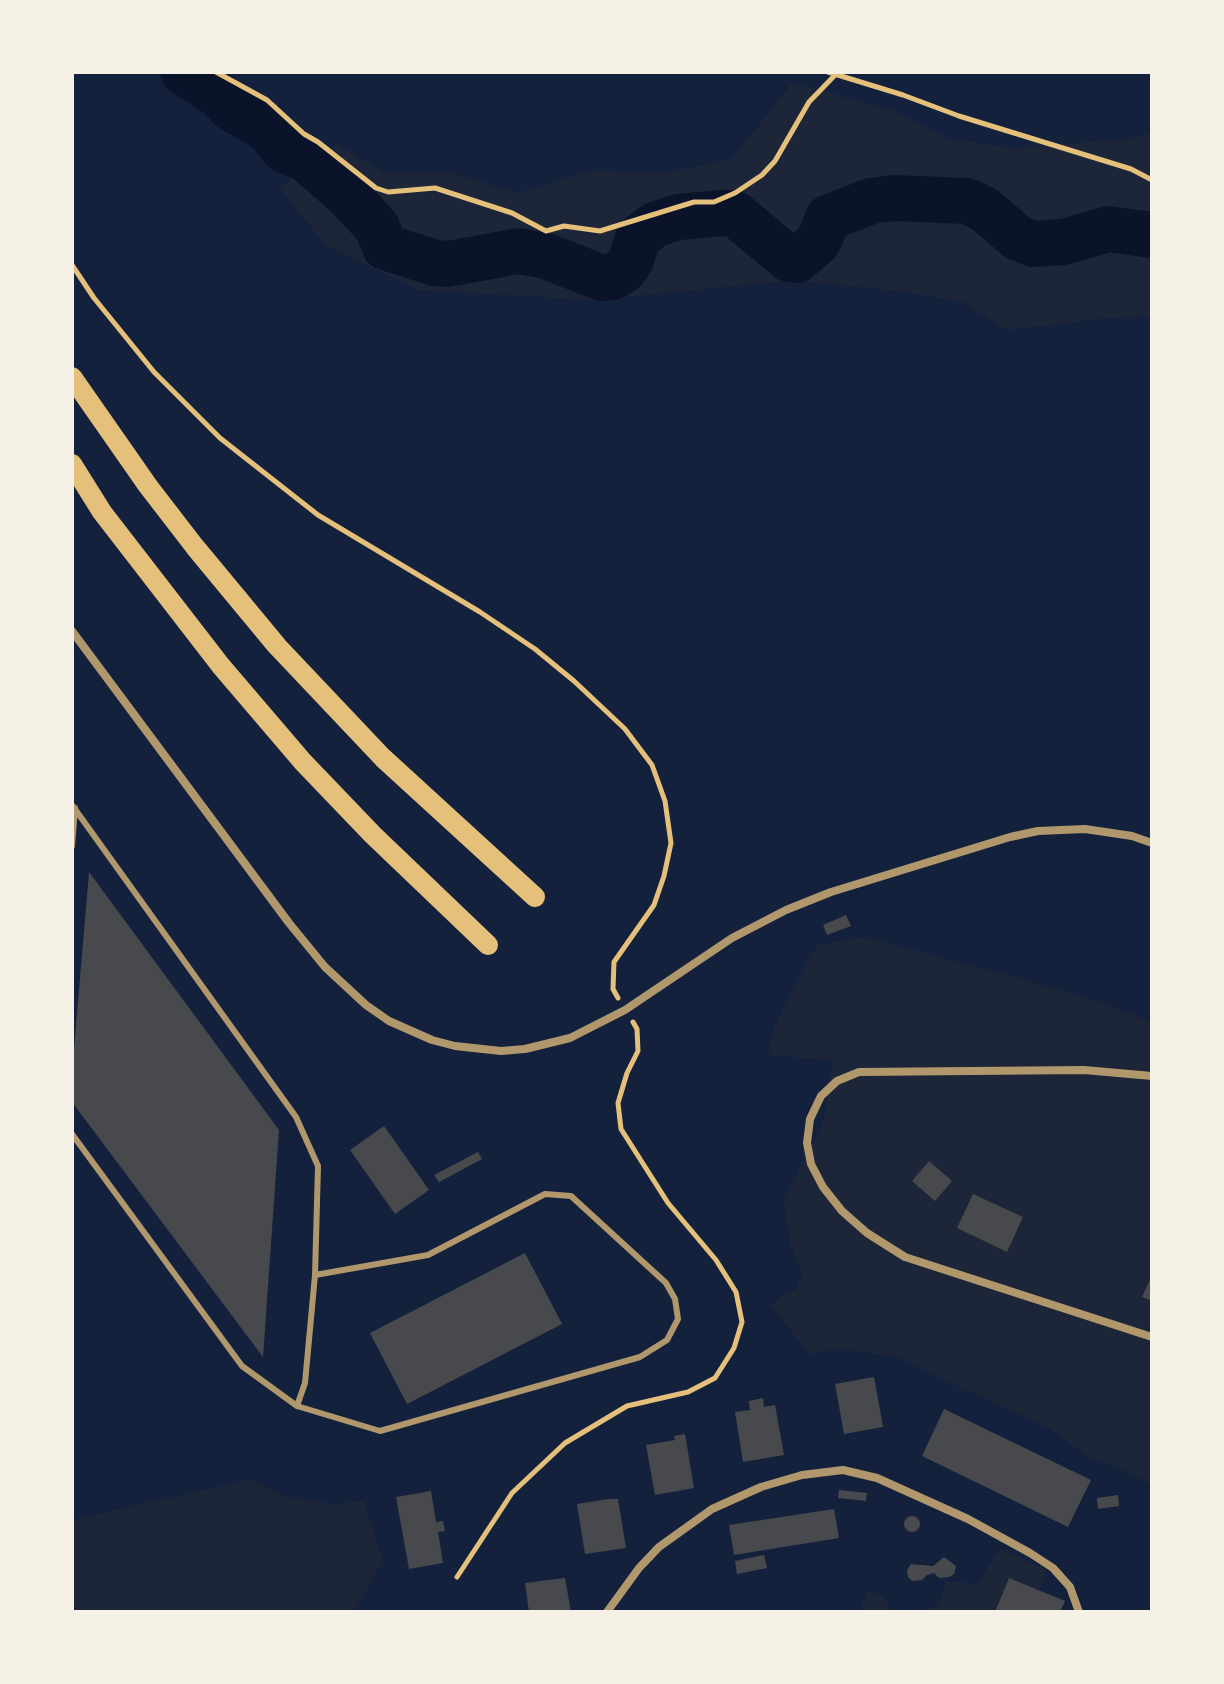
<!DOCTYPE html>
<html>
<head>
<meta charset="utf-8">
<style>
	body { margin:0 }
	#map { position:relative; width:1224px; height:1684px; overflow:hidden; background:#14213d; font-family:Barlow,sans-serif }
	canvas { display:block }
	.frame { position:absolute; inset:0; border:74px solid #f6f1e7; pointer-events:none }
</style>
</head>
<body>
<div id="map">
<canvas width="1224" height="1684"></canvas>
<div class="frame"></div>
</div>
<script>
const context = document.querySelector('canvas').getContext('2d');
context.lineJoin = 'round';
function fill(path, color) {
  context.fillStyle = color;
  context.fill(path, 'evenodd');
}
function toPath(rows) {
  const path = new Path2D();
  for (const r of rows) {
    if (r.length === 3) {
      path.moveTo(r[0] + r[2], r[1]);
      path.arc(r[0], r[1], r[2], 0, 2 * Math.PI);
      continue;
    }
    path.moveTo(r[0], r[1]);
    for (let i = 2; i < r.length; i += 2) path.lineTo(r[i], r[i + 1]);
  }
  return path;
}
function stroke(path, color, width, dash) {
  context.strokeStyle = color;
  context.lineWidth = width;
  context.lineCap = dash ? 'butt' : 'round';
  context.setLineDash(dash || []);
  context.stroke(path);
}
const green = toPath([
	[792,83,886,108,948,139,1016,148,1129,139,1152,132,1152,320,1144,316,1101,319,1007,330,962,302,906,292,794,280,593,300,419,290,326,246,280,188,336,144,386,173,454,173,517,193,591,171,668,172,732,159],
	[865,937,1026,980,1106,1004,1152,1023,1152,1485,1119,1468,1090,1458,1051,1430,897,1357,840,1349,809,1354,771,1305,786,1293,795,1290,802,1276,790,1242,783,1202,823,1124,833,1060,768,1055,774,1027,817,945],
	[251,1479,285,1496,331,1504,364,1501,383,1560,355,1612,72,1612,72,1520],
	[1000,1548,1047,1570,1040,1590,1009,1578,995,1612,910,1612,938,1606,945,1581,978,1584],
	[868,1591,881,1594,894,1612,858,1612]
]);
const river = toPath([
	[183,72,220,96,231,108,268,130,284,150,306,159,347,195,377,227,385,247,435,263,448,264,519,251,546,256,602,278,613,277,624,270,631,260,638,238,654,225,678,217,723,213,735,214,789,259,797,260,818,242,828,218,871,201,894,198,967,201,984,209,1018,238,1033,244,1064,242,1108,229,1152,235]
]);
const building = toPath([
	[89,872,279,1130,263,1357,72,1102,72,1072],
	[846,915,851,926,827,935,823,925],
	[384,1126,429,1190,395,1214,350,1150],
	[478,1152,482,1159,439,1182,434,1175],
	[929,1161,952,1181,935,1201,912,1181],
	[973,1194,1023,1217,1007,1252,957,1228],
	[525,1253,562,1324,407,1404,370,1333],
	[1152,1275,1152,1301,1142,1297],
	[874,1377,883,1427,844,1434,835,1384],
	[763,1398,764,1407,775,1405,784,1455,743,1462,735,1412,750,1410,749,1401],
	[944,1409,1091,1480,1068,1527,922,1456],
	[685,1434,694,1488,655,1495,646,1445,675,1440,674,1436],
	[839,1490,867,1493,866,1501,838,1498],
	[431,1491,436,1522,443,1521,445,1531,438,1532,443,1563,409,1569,396,1497],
	[1118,1495,1119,1506,1098,1509,1097,1498],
	[608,1499,618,1499,626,1548,585,1554,577,1504],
	[834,1509,839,1538,734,1555,729,1525],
	[912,1524,8],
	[764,1555,767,1568,737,1574,735,1561],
	[944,1557,956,1566,954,1574,949,1577,939,1578,934,1573,927,1575,922,1580,912,1581,908,1577,907,1570,911,1564,933,1566],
	[565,1578,571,1612,529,1612,525,1583],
	[1009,1578,1065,1601,1060,1612,995,1612]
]);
const path = toPath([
	[216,72,267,100,304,134,318,142,376,188,388,192,435,188,512,213,546,231,564,226,600,231,694,202,714,202,735,193,762,175,775,161,809,102,838,72],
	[828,72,903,95,959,116,1131,169,1152,180],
	[72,265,94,298,154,372,220,438,318,515,480,612,535,649,574,681,625,729,652,765,665,801,671,843,664,876,654,905,614,962,613,989,618,998],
	[457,1577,512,1493,565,1443,627,1406,688,1392,715,1378,734,1348,742,1322,736,1292,716,1260,668,1203,621,1129,618,1103,627,1073,638,1051,637,1029,633,1022]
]);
const service = toPath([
	[72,805,296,1117,318,1166,315,1275,305,1383,297,1406,380,1431,640,1357,667,1340,678,1319,675,1299,666,1283,571,1196,545,1194,428,1255,315,1275],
	[72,846,75,808],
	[72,1134,242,1366,297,1406]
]);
const minor = toPath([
	[72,631,289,923,325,967,366,1005,389,1021,432,1040,455,1046,501,1051,525,1049,570,1038,625,1010,732,938,786,910,831,892,1010,837,1038,831,1085,829,1132,836,1152,843],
	[1152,1076,1084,1070,859,1072,837,1081,821,1096,810,1119,807,1143,811,1164,823,1187,842,1211,867,1233,905,1257,1152,1337],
	[607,1612,639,1568,659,1547,712,1509,761,1487,802,1475,843,1470,877,1478,968,1519,1030,1553,1053,1568,1070,1587,1079,1612]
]);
const trunk = toPath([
	[72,377,148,486,195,547,277,646,383,758,535,897],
	[72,464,102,512,221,666,303,762,373,835,488,945]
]);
fill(green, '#1d2539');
stroke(river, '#0b132b', 46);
fill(building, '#48494c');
stroke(path, '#e5c07b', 5);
stroke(service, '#b1986c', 6);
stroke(minor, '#b1986c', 8);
stroke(trunk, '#e5c07b', 20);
</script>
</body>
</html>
